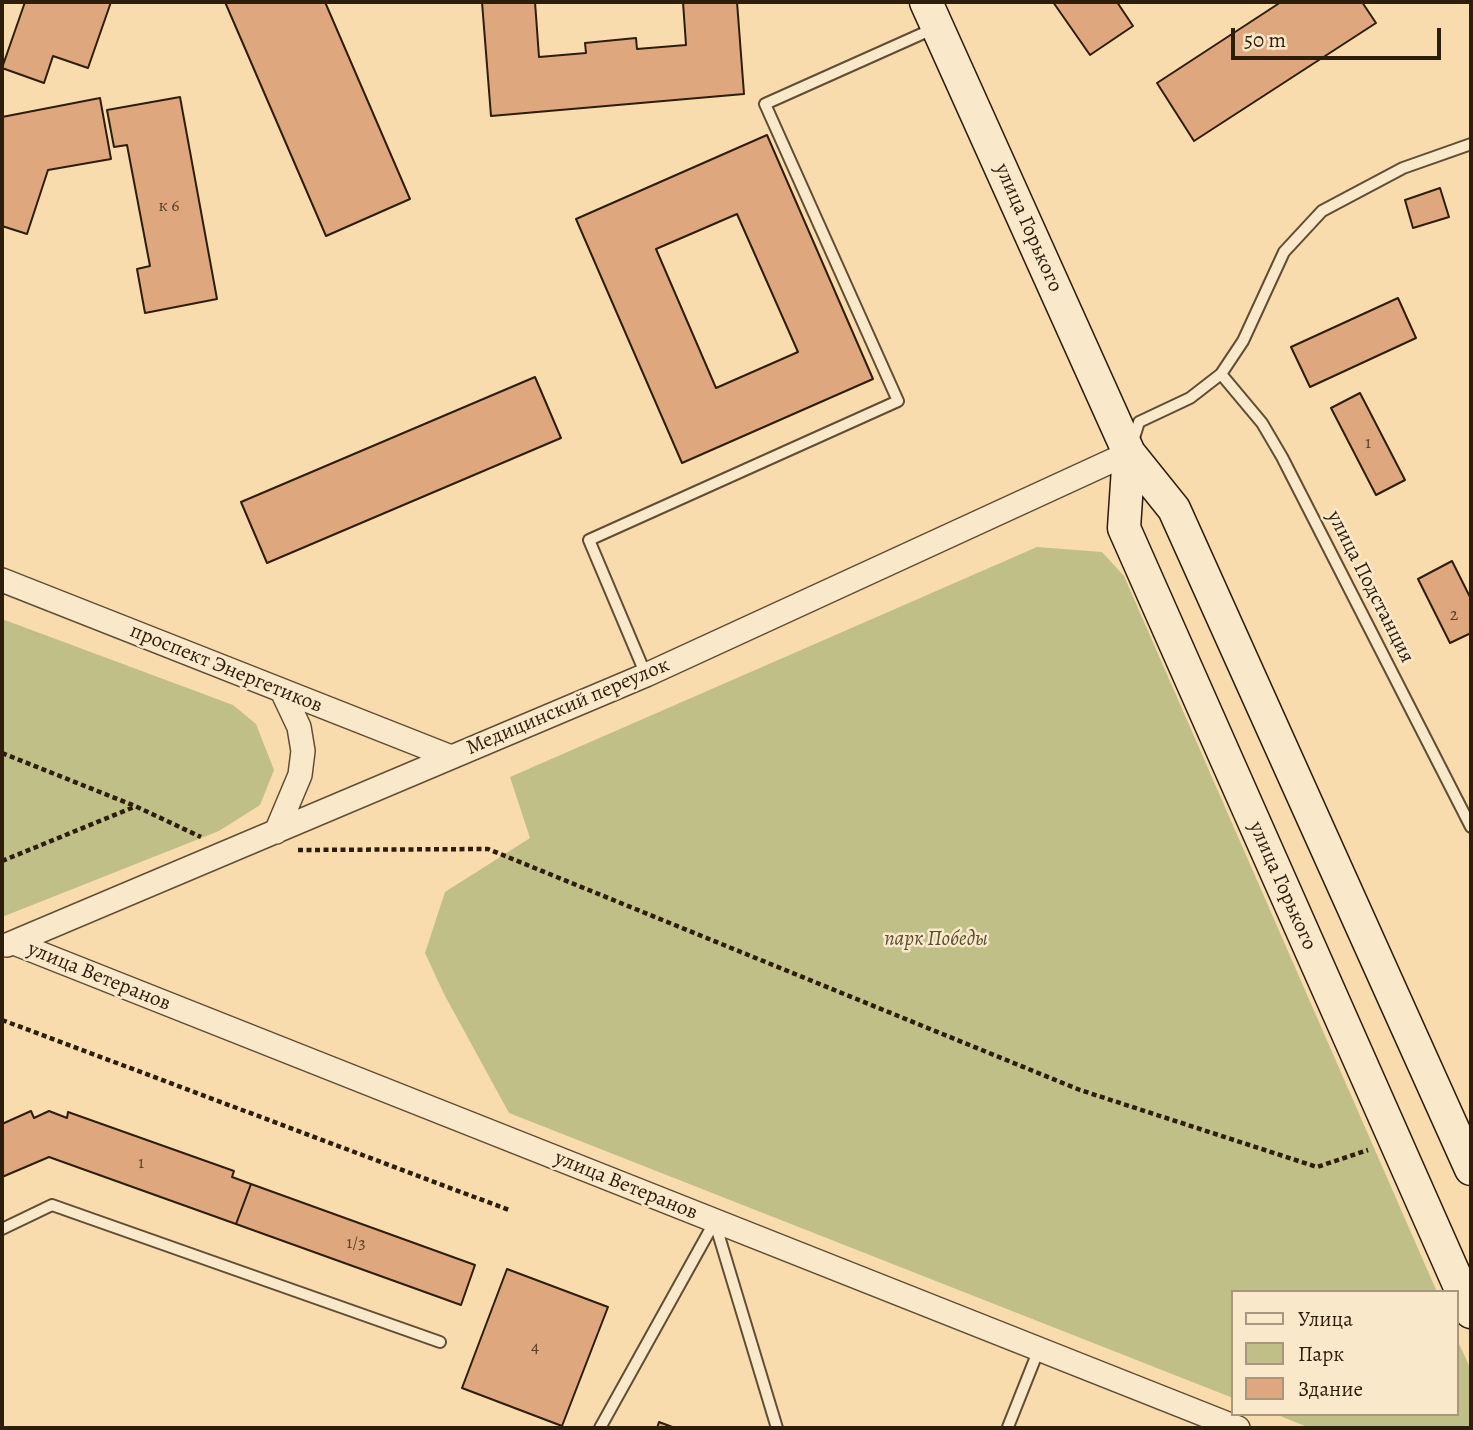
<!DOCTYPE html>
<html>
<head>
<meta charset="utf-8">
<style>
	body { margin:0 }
	#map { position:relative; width:1473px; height:1430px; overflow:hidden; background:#f8dcae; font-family:Alegreya,serif }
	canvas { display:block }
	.frame { position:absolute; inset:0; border:4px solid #2d1d0b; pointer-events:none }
	.legend { position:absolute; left:1231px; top:1290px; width:228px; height:126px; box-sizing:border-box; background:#fae8ca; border:2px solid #a8977e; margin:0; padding:9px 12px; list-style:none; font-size:21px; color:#2d1d0b }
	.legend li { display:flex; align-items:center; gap:14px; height:35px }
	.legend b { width:35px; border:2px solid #a8977e }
	.scale { position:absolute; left:1231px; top:28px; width:210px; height:32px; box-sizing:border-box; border:4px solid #2d1d0b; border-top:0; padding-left:9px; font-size:21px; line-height:24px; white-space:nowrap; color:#2d1d0b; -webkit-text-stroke:5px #fae8ca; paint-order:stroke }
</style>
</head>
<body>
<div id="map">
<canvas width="1473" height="1430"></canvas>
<div class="frame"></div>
<ul class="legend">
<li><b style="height:9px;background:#fae8ca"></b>Улица</li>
<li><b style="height:19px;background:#c0bf88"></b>Парк</li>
<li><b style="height:19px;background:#dea77e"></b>Здание</li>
</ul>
<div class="scale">50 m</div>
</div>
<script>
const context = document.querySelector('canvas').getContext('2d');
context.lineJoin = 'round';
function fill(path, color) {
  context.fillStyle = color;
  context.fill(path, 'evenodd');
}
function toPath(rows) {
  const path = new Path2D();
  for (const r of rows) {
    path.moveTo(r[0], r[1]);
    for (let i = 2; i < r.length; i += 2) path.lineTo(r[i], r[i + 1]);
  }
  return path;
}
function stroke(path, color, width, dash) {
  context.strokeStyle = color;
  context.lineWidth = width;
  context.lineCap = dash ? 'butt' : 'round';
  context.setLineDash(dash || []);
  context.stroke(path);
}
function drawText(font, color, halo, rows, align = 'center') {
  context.font = font + ' Alegreya,serif';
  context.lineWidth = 5;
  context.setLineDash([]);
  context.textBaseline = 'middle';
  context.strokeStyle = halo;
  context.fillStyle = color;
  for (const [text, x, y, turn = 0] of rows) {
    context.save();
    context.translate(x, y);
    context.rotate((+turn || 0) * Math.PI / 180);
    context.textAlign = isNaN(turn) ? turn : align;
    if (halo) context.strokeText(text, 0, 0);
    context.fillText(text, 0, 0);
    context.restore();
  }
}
const green = toPath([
	[1037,547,1102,552,1124,576,1437,1292,1233,1292,1233,1398,509,1113,444,994,425,953,445,892,530,838,510,777],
	[2,619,233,705,256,724,274,770,260,805,219,831,2,917],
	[1457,1339,1471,1370,1471,1428,1310,1428,1275,1414,1457,1414]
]);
const building = toPath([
	[25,2,111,2,88,68,53,56,44,83,2,68,25,2],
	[225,2,325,2,410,199,326,236,225,2],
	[482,2,535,2,539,57,586,53,585,43,636,38,637,49,686,45,683,2,737,2,744,94,491,116,482,2],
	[1053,2,1117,2,1133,26,1090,55,1053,2],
	[1281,2,1362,2,1376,23,1194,141,1157,83,1281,2],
	[180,97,217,299,145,313,137,269,150,266,127,145,114,147,107,110,180,97],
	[100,98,111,159,48,170,27,234,2,226,2,117,100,98],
	[767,135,873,379,682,463,576,219,767,135],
	[737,214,798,352,716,388,656,249,737,214],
	[1440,188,1449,217,1413,228,1405,200,1440,188],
	[1398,298,1416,338,1310,387,1291,347,1398,298],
	[535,377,561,438,267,563,241,502,535,377],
	[1360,393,1405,480,1376,495,1331,408,1360,393],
	[1452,561,1471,599,1471,633,1450,643,1418,579,1452,561],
	[31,1111,34,1118,49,1111,67,1118,68,1112,234,1171,232,1177,251,1184,236,1224,49,1157,2,1177,2,1124,31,1111],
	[251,1184,475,1265,461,1305,236,1224,251,1184],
	[507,1269,608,1307,562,1426,462,1388,507,1269],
	[659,1422,675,1428,657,1428,659,1422]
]);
const path = toPath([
	[2,753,135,806,201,837],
	[298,850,488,849,1080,1090,1317,1167,1368,1150],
	[2,861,134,807],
	[2,1020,509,1210]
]);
const service = toPath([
	[1221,374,1262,423,1282,457,1471,827],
	[1132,444,1139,422,1190,398,1221,374,1243,341,1284,252,1322,211,1403,168,1471,144],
	[646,675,589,540,898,401,765,104,935,28],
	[715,1223,777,1428],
	[2,1229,52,1205,440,1342],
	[1008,1427,1039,1349],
	[600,1428,715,1221]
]);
const minor = toPath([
	[2,580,451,757],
	[276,832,300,775,303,751,299,727,282,691],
	[14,943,1238,1428],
	[7,945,646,675,1129,453]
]);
const secondary = toPath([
	[926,2,1129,453,1174,509,1471,1169],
	[1129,453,1124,528,1471,1312]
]);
const numberNames = [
	["к 6",169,207],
	["1",1368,444],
	["2",1454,616],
	["1",141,1164],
	["1/3",356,1244],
	["4",535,1348]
];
const streetNames = [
	["улица Горького",1028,228,66],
	["улица Подстанция",1370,587,63],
	["проспект Энергетиков",226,669,22],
	["Медицинский переулок",568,707,-23],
	["улица Горького",1282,886,66],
	["улица Ветеранов",99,977,22],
	["улица Ветеранов",626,1186,22]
];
const parkNames = [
	["парк Победы",936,940]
];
fill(green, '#c0bf88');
fill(building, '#dea77e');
stroke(building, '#2d1d0b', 2);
stroke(service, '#604d34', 14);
stroke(minor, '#604d34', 26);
stroke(secondary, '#2d1d0b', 35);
stroke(path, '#2d1d0b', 4.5, [5, 3.5]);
stroke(service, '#fae8ca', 10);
stroke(minor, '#fae8ca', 23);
stroke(secondary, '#fae8ca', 32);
drawText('18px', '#594028', null, numberNames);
drawText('21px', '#2d1d0b', '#fae8ca', streetNames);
drawText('italic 21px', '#594e30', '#fae8ca', parkNames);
</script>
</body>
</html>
